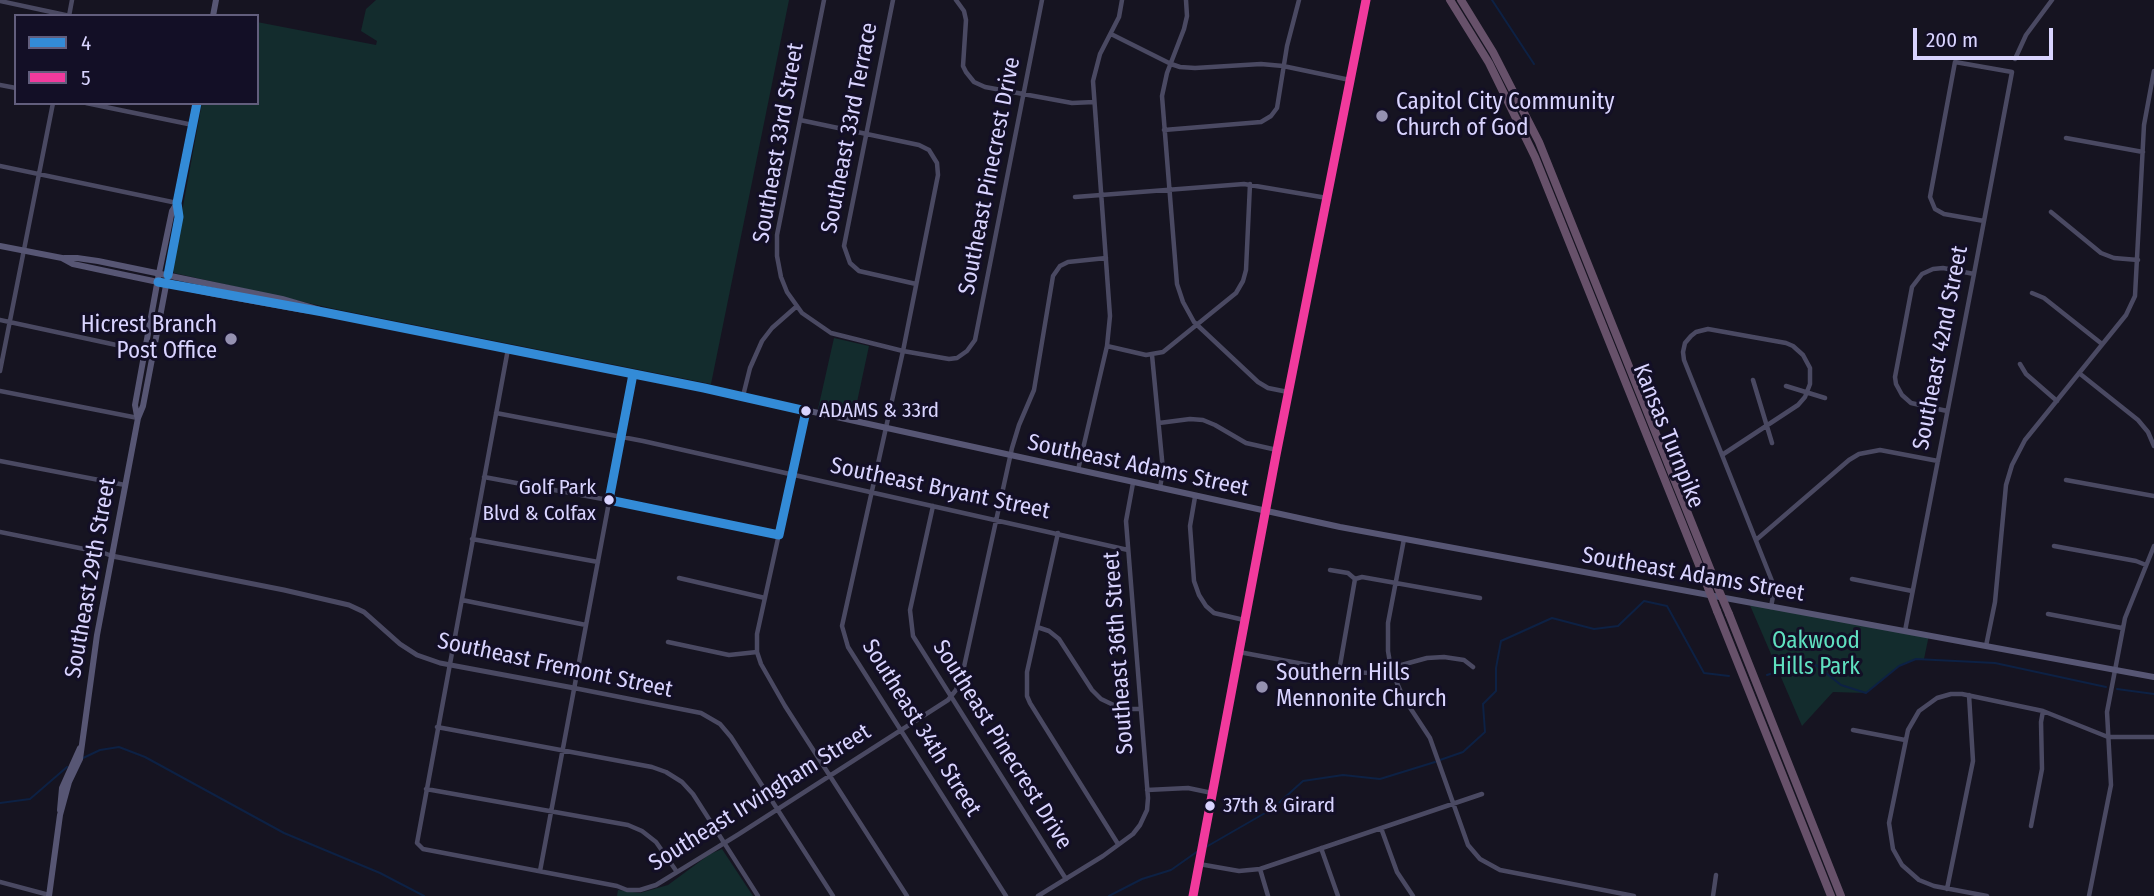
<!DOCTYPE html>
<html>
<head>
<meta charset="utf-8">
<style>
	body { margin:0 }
	#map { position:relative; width:2154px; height:896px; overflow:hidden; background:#161421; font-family:"Fira Sans Condensed",sans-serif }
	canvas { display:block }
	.legend { position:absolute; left:14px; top:14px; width:245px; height:91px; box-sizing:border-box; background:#130f26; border:2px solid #625e7d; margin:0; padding:9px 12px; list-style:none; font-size:21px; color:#d9d4ff }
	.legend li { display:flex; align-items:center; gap:14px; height:35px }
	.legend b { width:35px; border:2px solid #625e7d }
	.scale { position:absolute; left:1913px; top:28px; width:140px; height:32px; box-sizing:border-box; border:4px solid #d9d4ff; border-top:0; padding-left:9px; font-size:21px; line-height:24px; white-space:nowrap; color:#d9d4ff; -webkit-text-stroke:5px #130f26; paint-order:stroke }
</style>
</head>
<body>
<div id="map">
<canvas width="2154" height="896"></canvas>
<ul class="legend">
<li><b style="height:9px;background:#338bd7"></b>4</li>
<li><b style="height:9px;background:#f13a9d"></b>5</li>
</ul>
<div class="scale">200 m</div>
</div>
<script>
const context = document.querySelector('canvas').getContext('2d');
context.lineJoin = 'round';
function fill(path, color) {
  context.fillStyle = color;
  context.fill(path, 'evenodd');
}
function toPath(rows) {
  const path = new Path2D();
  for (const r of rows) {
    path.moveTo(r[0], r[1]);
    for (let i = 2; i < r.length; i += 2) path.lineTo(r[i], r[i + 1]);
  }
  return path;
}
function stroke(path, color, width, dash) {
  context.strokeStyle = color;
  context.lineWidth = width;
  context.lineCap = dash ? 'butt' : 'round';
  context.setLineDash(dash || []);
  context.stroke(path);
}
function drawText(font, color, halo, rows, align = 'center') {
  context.font = font + ' "Fira Sans Condensed",sans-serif';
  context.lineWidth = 6;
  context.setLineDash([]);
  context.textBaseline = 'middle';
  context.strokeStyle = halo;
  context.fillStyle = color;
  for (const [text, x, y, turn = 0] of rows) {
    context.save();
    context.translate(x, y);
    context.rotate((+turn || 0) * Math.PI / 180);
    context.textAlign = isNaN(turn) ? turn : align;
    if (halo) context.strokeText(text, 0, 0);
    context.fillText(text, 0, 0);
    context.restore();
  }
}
const green = toPath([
	[376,0,789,0,711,384,335,309,174,273,172,266,202,103,257,103,257,22,376,45,377,41,361,31,366,9],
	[834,338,869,346,854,416,818,409],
	[1749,603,1929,635,1924,659,1916,659,1899,666,1866,693,1833,692,1802,726],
	[722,849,753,896,617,896,618,890,640,893,668,885,710,854]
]);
const stream = toPath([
	[1492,0,1534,64],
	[1767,675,1801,664,1816,665,1841,685,1866,693,1899,666,1916,659,1995,663,2106,687],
	[2117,689,2154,694],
	[81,759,100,750,119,747,145,757,284,833,380,873,424,896],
	[1440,760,1463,752,1485,732,1483,704,1496,691,1496,668,1501,641,1552,618,1594,629,1618,626,1644,601,1667,606,1704,673,1729,676],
	[0,803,30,799,67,767],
	[1206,847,1272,809,1303,781,1343,775,1380,779,1435,762],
	[1109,896,1142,879,1171,870,1198,851]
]);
const minor = toPath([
	[824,0,777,235,777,256,781,277,787,292,802,313,831,333,903,351,949,359,957,358,967,351,975,340,1042,0],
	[893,0,844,246,850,263,859,271,916,284],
	[956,0,964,11,966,20,963,66,966,72,974,82,985,87,1072,103,1094,102],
	[1186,0,1187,16,1184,29,1167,73,1162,96,1177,284,1183,302,1194,322,1258,382,1268,388,1288,392],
	[0,1,70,16],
	[69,16,72,0],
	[1111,34,1171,64,1180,67,1195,68,1261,64,1283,66,1350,80],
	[2015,59,2026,35,2052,0],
	[0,85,16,88],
	[86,103,193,125],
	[800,120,919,145,929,150,937,163,938,175,903,351,842,626,848,647,1006,896],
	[1164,130,1261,122,1271,116,1277,108,1287,46,1299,0],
	[2066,138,2143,152],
	[0,166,177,203],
	[1075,197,1244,184,1327,198],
	[2051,212,2101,253,2114,258,2138,260],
	[2032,293,2044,298,2102,344],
	[0,320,121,346,147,347],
	[1107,346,1146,355,1163,352,1236,293,1243,281,1246,270,1250,184],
	[508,349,417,843,423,849,617,886,627,890,640,890,656,885,739,834,948,700,956,690,962,676,1012,448,1019,425,1034,390,1053,276,1060,266,1068,262,1106,258],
	[1152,355,1163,470,1160,488],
	[2020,364,2026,374,2057,401],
	[0,371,53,103],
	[2079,373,2138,420,2148,432,2154,446],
	[1753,380,1772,443],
	[1786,386,1825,398],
	[0,391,138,418],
	[743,396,750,368,762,341,772,328,797,306],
	[806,411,757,634,757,652,761,664,785,706,907,896],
	[1947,411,1911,403,1902,395,1896,384,1895,377,1912,287,1922,274,1933,269,1943,268,1974,274],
	[496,413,643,441,1128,550],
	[1159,423,1190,419,1203,420,1215,425,1246,443,1277,450],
	[1722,455,1798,405,1805,397,1810,384,1810,368,1803,355,1793,346,1786,343,1708,329,1696,332,1691,336,1685,343,1683,352,1684,360,1722,455,1772,581,1774,591,1771,607],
	[0,461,125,485],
	[1078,470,1107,346,1110,316,1093,81,1100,54,1119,17,1122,0],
	[484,477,662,510,779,535],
	[2066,480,2154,496],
	[1195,497,1190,526,1194,581,1199,595,1206,606,1214,613,1244,620],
	[933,506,910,610,913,636,1066,879],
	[0,532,104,553,112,556],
	[1058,533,1027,672,1027,696,1030,703,1118,844],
	[472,539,598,562],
	[1404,539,1388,623,1388,651,1391,669,1403,697,1430,738,1468,845,1480,859,1500,870,1634,896],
	[1756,540,1849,460,1859,454,1880,450,1938,461],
	[2054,546,2136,561,2146,565],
	[1330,570,1348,573,1355,579],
	[679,578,765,598],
	[1355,579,1362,577,1480,598],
	[1852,579,1912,591],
	[462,600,586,625],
	[2048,614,2122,628],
	[1037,627,1049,631,1059,639,1092,690,1101,699,1122,709,1141,709],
	[1905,631,1974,274,1984,221,2012,72,1955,62,1930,197,1935,209,1944,214,1984,221],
	[668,642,729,655,757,652],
	[1986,646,1995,602,2006,485,2012,465,2025,440,2126,315,2135,296,2144,125,2154,71],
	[1239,652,1346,672,1372,673,1427,658,1444,657,1464,660,1473,667],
	[1339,671,1355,579],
	[574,688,701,713,720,724,731,737,833,896],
	[437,727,652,767,666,772,682,782,693,794,758,896],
	[1853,730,1905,740],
	[426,789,628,825,642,831,656,842,677,872],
	[1147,790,1188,788,1212,793],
	[2031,826,2042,769,2041,722,2043,711],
	[1381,828,1397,872,1413,896],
	[1321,848,1338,896],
	[1199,864,1239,871,1260,869,1482,794],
	[1260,869,1268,896],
	[540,871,633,374],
	[0,882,49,895],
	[1947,889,1973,761,1969,695],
	[1038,896,1103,856,1133,834,1140,825,1147,810,1148,798,1126,521,1133,483],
	[1713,896,1716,875],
	[1987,896,1934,886,1919,880,1902,865,1893,849,1889,823,1908,730,1919,711,1937,698,1951,694,1962,694,2043,711,2108,737,2154,737],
	[2089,896,2111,785,2107,712,2125,618,2154,546]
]);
const tertiary = toPath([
	[112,556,284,590,349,605,364,612,400,644,417,655,440,663,574,688]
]);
const secondary = toPath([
	[213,16,216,0],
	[0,246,62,258,73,264,101,270,215,294,304,310,323,312,704,388,1340,527,2154,677],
	[64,258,77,258,98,261,282,299,320,310],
	[137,416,135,405,159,273,172,211,177,203],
	[60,810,62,788,80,748],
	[49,896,60,815,69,782,80,759,97,635,138,418,143,406,148,380,179,217,177,203,197,103],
	[1193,896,1276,455,1366,0]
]);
const motorway = toPath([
	[1450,0,1489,63,1535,157,1705,580],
	[1461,0,1493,52,1539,142,1715,581],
	[1717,611,1831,896],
	[1729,614,1841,896]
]);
const motorwayBridge = toPath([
	[1705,580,1717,611],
	[1715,581,1729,614]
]);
const bus1 = toPath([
	[168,275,179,217,177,203,197,103],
	[158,282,323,312,704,388,806,411],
	[609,500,779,535],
	[609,500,633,374],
	[779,535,806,411]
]);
const bus2 = toPath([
	[1193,896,1276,455,1366,0]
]);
const markers = [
	[1382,116,7,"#9591b1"],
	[231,339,7,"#9591b1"],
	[806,411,6,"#d9d4ff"],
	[609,500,6,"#d9d4ff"],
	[1262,687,7,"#9591b1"],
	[1210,806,6,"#d9d4ff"]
];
const busNames = [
	["ADAMS & 33rd",819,411],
	["Golf Park",596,488,"right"],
	["Blvd & Colfax",596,514,"right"],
	["37th & Girard",1223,806]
];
const poiNames = [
	["Capitol City Community",1396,103],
	["Church of God",1396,129],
	["Hicrest Branch",217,326,"right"],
	["Post Office",217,352,"right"],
	["Southern Hills",1276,674],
	["Mennonite Church",1276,700]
];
const streetNames = [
	["Southeast 33rd Terrace",850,128,-79],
	["Southeast 33rd Street",779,143,-80],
	["Southeast Pinecrest Drive",990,176,-79],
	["Southeast 42nd Street",1941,348,-79],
	["Kansas Turnpike",1668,436,68],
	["Southeast Adams Street",1138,466,12],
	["Southeast Bryant Street",940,489,12],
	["Southeast Adams Street",1693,575,10],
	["Southeast 29th Street",91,578,-80],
	["Southeast 36th Street",1119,653,-94],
	["Southeast Fremont Street",555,666,12],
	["Southeast 34th Street",921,728,58],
	["Southeast Pinecrest Drive",1002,745,58],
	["Southeast Irvingham Street",760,798,-32]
];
const parkNames = [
	["Oakwood",1816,642],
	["Hills Park",1816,668]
];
fill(green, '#132c2d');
stroke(stream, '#0d2144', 2);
stroke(minor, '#4a4962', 4.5);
stroke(tertiary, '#4a4962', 5);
stroke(secondary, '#575674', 6);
stroke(motorway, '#67516a', 8);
stroke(motorwayBridge, '#67516a', 8);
stroke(bus1, '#338bd7', 9);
stroke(bus2, '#f13a9d', 9);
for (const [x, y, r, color] of markers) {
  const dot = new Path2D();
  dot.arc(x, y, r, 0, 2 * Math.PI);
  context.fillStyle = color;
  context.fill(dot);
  stroke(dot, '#130f26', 2.5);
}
drawText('21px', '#d9d4ff', '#130f26', busNames, 'left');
drawText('23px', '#d9d4ff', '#130f26', poiNames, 'left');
drawText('23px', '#d9d4ff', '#130f26', streetNames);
drawText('23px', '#5fe0c0', '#130f26', parkNames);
</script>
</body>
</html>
